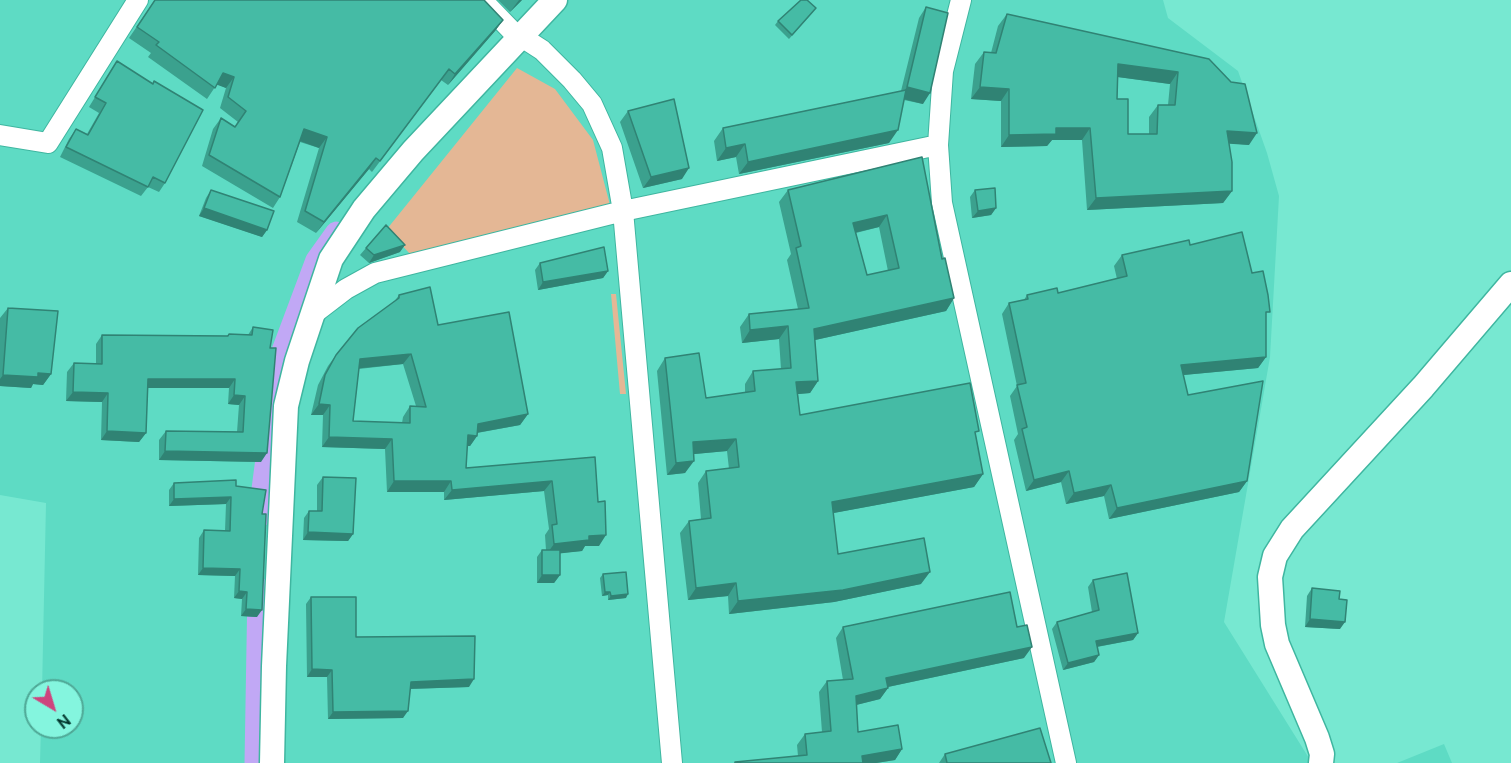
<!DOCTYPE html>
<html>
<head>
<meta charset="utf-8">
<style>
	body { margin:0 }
	#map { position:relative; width:1511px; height:763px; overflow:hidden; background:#77e8d1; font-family:Ubuntu,sans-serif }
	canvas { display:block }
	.north { position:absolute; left:24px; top:679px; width:60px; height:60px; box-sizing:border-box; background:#84f5de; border:2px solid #4fa896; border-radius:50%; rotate:142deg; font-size:16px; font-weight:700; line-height:24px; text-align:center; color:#00342b }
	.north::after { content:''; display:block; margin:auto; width:21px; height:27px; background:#ce447d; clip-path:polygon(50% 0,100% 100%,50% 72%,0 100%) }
</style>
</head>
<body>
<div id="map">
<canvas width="1511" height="763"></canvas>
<div class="north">N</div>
</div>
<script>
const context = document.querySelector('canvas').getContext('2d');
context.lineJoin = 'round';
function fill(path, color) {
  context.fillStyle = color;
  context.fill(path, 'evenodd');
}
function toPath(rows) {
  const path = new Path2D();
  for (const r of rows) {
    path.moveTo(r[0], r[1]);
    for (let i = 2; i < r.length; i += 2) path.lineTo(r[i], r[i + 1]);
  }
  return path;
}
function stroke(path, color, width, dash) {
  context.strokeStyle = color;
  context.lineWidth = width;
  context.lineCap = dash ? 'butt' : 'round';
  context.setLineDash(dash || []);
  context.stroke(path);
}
const built = toPath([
	[0,0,1163,0,1168,18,1238,71,1267,153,1279,196,1270,357,1224,622,1312,763,40,763,41,727,72,727,72,691,42,691,46,503,0,495],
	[1444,744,1452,763,1397,763]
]);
const green = toPath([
	[517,68,555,89,593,140,610,205,410,254,387,229],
	[611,294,616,294,626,394,620,394]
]);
const canal = toPath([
	[261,516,262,489,279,359,316,260,336,232],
	[255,763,258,587]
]);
const minor = toPath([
	[482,0,511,30,542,50,572,80,592,104,612,148,623,211,672,763],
	[961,0,943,71,938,145,942,203,1066,763],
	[0,135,48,143,138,0],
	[312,315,346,289,375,273,623,211,938,145]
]);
const tertiary = toPath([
	[272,763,274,666,286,406,297,361,331,259,364,209,413,151,555,0],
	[1321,763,1322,754,1317,738,1277,644,1273,625,1270,577,1275,556,1292,529,1423,387,1511,284]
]);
const wall = toPath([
	[155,0,503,20,495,31,448,85,441,80,372,172,369,169,316,233,297,222,319,148,300,142,280,197,273,208,202,166,213,129,221,118,235,127,238,122,220,108,226,88,217,84,207,99,148,57,151,53,129,38],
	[498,0,522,0,510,12],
	[926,7,923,104,904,100,889,143,739,174,736,157,717,161,714,141,723,128,901,91,919,18],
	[813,12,789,39,775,25,778,21],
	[1007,14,1209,59,1249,145,1229,143,1232,191,1223,203,1087,210,1082,140,1052,140,1047,146,1001,147,1001,101,971,99,975,64,984,52,991,53,998,26],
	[1118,77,1170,84,1168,105,1158,105,1149,117,1149,134,1128,134,1117,99],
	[117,61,165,183,159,192,148,187,141,196,60,157,69,139,76,129,87,134,99,113,89,107],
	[628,111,682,179,643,188,620,122],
	[922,157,942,259,954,298,946,311,815,340,818,381,810,393,798,394,800,415,976,436,983,474,974,487,833,513,838,554,921,584,834,602,729,614,728,596,688,600,680,533,689,521,701,519,698,483,706,471,729,469,727,451,694,454,685,473,667,475,657,371,665,358,706,398,745,393,745,384,753,371,781,369,779,339,742,343,740,327,749,314,798,309,787,260,791,254,779,202,788,190],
	[879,227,888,271,867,275,856,233],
	[211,190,267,230,262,237,199,216,206,198],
	[975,190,996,208,991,215,972,218,970,197],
	[1190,245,1252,273,1266,317,1266,357,1258,368,1183,375,1188,395,1247,481,1239,492,1109,519,1104,496,1066,504,1061,482,1026,491,1014,440,1018,434,1010,396,1017,386,1002,314,1009,303,1024,300,1027,295,1058,293,1117,279,1114,266,1122,255],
	[366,248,400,252,369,263,360,255],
	[540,263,608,271,603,278,538,290,535,270],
	[399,295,438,325,528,414,520,425,477,433,477,436,470,446,467,446,466,468,595,457,599,546,585,546,582,551,560,553,560,575,554,583,537,583,537,557,542,550,546,550,545,535,549,529,544,491,444,500,444,492,387,492,385,449,322,447,323,415,311,415,318,385,328,366,336,355,394,302],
	[403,364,416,406,410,406,403,417,402,423,353,421,359,369],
	[8,308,51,374,43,385,33,384,31,388,0,386,0,318],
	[253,327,270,348,261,462,159,460,159,440,166,431,237,432,239,405,228,404,229,388,147,388,146,433,139,442,101,440,102,402,66,401,67,372,74,363,96,364,96,344,102,335,227,336,229,334,248,335],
	[323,477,353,534,348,541,303,540,304,518,309,511,317,511,317,485],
	[174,483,236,486,262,514,257,617,241,616,242,599,234,598,235,576,198,575,199,538,204,530,225,531,226,504,169,506,169,490],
	[603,574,626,598,608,600,608,595,602,596,600,578],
	[1093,580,1138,633,1133,640,1097,647,1099,655,1094,662,1063,670,1052,629,1057,622,1092,612,1088,587],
	[1312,588,1339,599,1340,629,1305,627,1307,596],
	[311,597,356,637,469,687,410,689,403,718,328,719,327,677,307,677,306,604],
	[843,627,1017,627,1024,658,888,687,888,688,880,699,856,705,858,732,902,749,895,760,876,763,734,763,735,762,798,756,797,745,805,734,822,732,819,692,827,681,843,680,836,638],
	[945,754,1051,763,939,763]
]);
const shadedWall = toPath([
	[519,0,522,0,510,12],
	[503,20,495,31,448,85,455,74],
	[1118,64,1178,72,1170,84,1110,76],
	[223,73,234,77,226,88,215,84],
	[907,87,930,93,923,104,899,98],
	[980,87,1009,89,1001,101,971,99],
	[1056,128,1090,128,1082,140,1052,140,1047,146,1001,147,1009,135],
	[304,129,327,137,319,148,297,140],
	[898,130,889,143,739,174,748,162],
	[1227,131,1257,133,1249,145,1218,143],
	[745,144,736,157,717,161,726,148],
	[376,158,369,169,316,233,324,222],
	[689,168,682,179,643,188,651,177],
	[1232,191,1223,203,1087,210,1096,198],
	[204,208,267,230,262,237,199,216],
	[996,208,991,215,972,218,978,211],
	[887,215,879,227,845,235,853,223],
	[405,245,400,252,369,263,374,255],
	[608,271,603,278,538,290,543,282],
	[954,298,946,311,806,342,814,329],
	[788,326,779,339,742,343,750,330],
	[411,354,403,364,352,369,360,359],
	[1266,357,1258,368,1173,376,1181,365],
	[38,373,51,374,43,385,33,384,31,388,0,386,0,379,3,375],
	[148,379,235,379,229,388,141,388],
	[818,381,810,393,787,395,796,382],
	[73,392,108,393,102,402,66,401],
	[234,395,245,396,239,405,228,404],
	[319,404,330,405,323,415,311,415],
	[528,414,520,425,470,434,478,424],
	[107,431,146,433,139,442,101,440],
	[468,435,477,436,470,446,460,446],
	[329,437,392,439,385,449,322,447],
	[736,439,727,451,684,455,693,442],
	[165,451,267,453,261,462,159,460],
	[694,461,685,473,667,475,676,463],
	[1069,471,1061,482,1026,491,1034,480],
	[983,474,974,487,823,515,832,502],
	[394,481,451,481,444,492,387,492],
	[552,481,544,491,444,500,452,490],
	[1247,481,1239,492,1109,519,1117,508],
	[1111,485,1104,496,1066,504,1074,493],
	[231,497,226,504,169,506,174,499],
	[308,532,353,534,348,541,303,540],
	[606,535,599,546,585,546,582,551,546,555,554,544,589,536],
	[203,568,240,569,235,576,198,575],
	[930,572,921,584,834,602,729,614,738,601],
	[542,575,560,575,554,583,537,583],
	[736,583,728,596,688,600,696,588],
	[239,591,247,592,242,599,234,598],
	[605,592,610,592,608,595,602,596],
	[628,594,626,598,608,600,611,596],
	[246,609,262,610,257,617,241,616],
	[1310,619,1345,622,1340,629,1305,627],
	[1138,633,1133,640,1090,648,1096,641],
	[1032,647,1024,658,878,689,886,678],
	[1099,655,1094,662,1063,670,1068,663],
	[312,669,332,670,327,677,307,677],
	[474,679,469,687,405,689,411,682],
	[888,688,880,699,848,707,856,696],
	[408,711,403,718,328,719,333,712],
	[902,749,895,760,876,763,857,763,862,756]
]);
const building = toPath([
	[155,0,484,0,503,20,455,74,449,69,380,161,376,158,324,222,305,211,327,137,304,129,280,197,209,155,221,118,235,127,246,111,228,97,234,77,223,73,215,88,156,45,159,42,137,27,155,0],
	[801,0,807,0,816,8,792,35,778,21,801,0],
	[926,7,948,13,930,93,907,87,926,7],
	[1007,14,1209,59,1231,82,1245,84,1257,133,1227,131,1232,162,1232,191,1096,198,1090,128,1056,128,1056,134,1009,135,1009,89,980,87,984,52,996,53,1007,14],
	[1118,64,1178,72,1175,105,1158,105,1157,134,1128,134,1128,99,1117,99,1118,64],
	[117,61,153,84,154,81,203,110,165,183,153,177,148,187,66,147,76,129,88,135,106,103,95,97,117,61],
	[906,90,898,130,748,162,745,144,726,148,723,128,906,90],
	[674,99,689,168,651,177,628,111,674,99],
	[922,157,942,259,945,258,954,298,814,329,818,381,796,382,800,415,970,383,979,431,975,432,983,474,832,502,838,554,924,538,930,572,843,590,738,601,736,583,696,588,689,521,711,518,706,471,739,467,736,439,693,442,694,461,676,463,665,358,699,353,706,398,755,391,753,371,791,368,788,326,750,330,749,314,809,308,796,248,801,246,788,190,922,157],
	[887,215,899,268,867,275,853,223,887,215],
	[995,188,996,208,978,211,975,190,995,188],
	[211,190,274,211,267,230,204,208,211,190],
	[386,225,405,245,374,255,366,248,386,225],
	[1242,232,1252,273,1263,271,1268,295,1270,312,1266,312,1266,357,1181,365,1188,395,1263,381,1247,481,1117,508,1111,485,1074,493,1069,471,1034,480,1022,429,1027,427,1017,385,1026,383,1009,303,1028,299,1027,295,1057,288,1058,293,1127,276,1122,255,1189,240,1190,245,1242,232],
	[604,247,608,271,543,282,540,263,604,247],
	[430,287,438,325,509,312,528,414,478,424,477,436,468,435,466,468,595,457,598,502,605,501,606,535,589,536,589,540,554,544,552,525,557,524,552,481,452,490,451,481,394,481,392,439,329,437,330,405,319,404,325,375,336,355,358,328,399,298,399,295,430,287],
	[411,354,426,407,410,406,410,423,353,421,360,359,411,354],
	[8,308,58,311,51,374,38,373,38,377,3,375,8,308],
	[253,327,273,330,270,348,276,348,267,453,165,451,166,431,243,432,245,396,234,395,235,379,148,379,146,433,107,431,108,393,73,392,74,363,102,364,102,335,228,336,229,334,252,335,253,327],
	[323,477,356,478,353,534,308,532,309,511,322,511,323,477],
	[236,480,236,486,266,490,262,514,266,514,262,610,246,609,247,592,239,591,240,569,203,568,204,530,230,531,231,497,174,499,174,483,236,480],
	[542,550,560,550,560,575,542,575,542,550],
	[626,572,628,594,611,596,610,592,605,592,603,574,626,572],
	[1127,573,1138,633,1096,641,1099,655,1068,663,1057,622,1099,610,1093,580,1127,573],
	[1312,588,1340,591,1339,599,1347,600,1345,622,1310,619,1312,588],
	[1010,592,1017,627,1027,625,1032,647,886,678,888,688,856,696,858,732,898,725,902,749,862,756,863,763,735,763,735,762,807,755,805,734,831,731,827,681,853,679,843,627,1010,592],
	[311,597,356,597,356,637,475,636,474,679,411,682,408,711,333,712,332,670,312,669,311,597],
	[1040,728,1051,763,947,763,945,754,1040,728]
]);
fill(built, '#5edbc4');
fill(green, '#e4b795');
stroke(canal, '#c1a8f5', 21);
stroke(minor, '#3fb6a0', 22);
stroke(tertiary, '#3fb6a0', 27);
stroke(minor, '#fff', 20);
stroke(tertiary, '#fff', 24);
fill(wall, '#3ba18e');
fill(shadedWall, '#308374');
fill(building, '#45bba5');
stroke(building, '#308374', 1.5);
</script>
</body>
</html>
